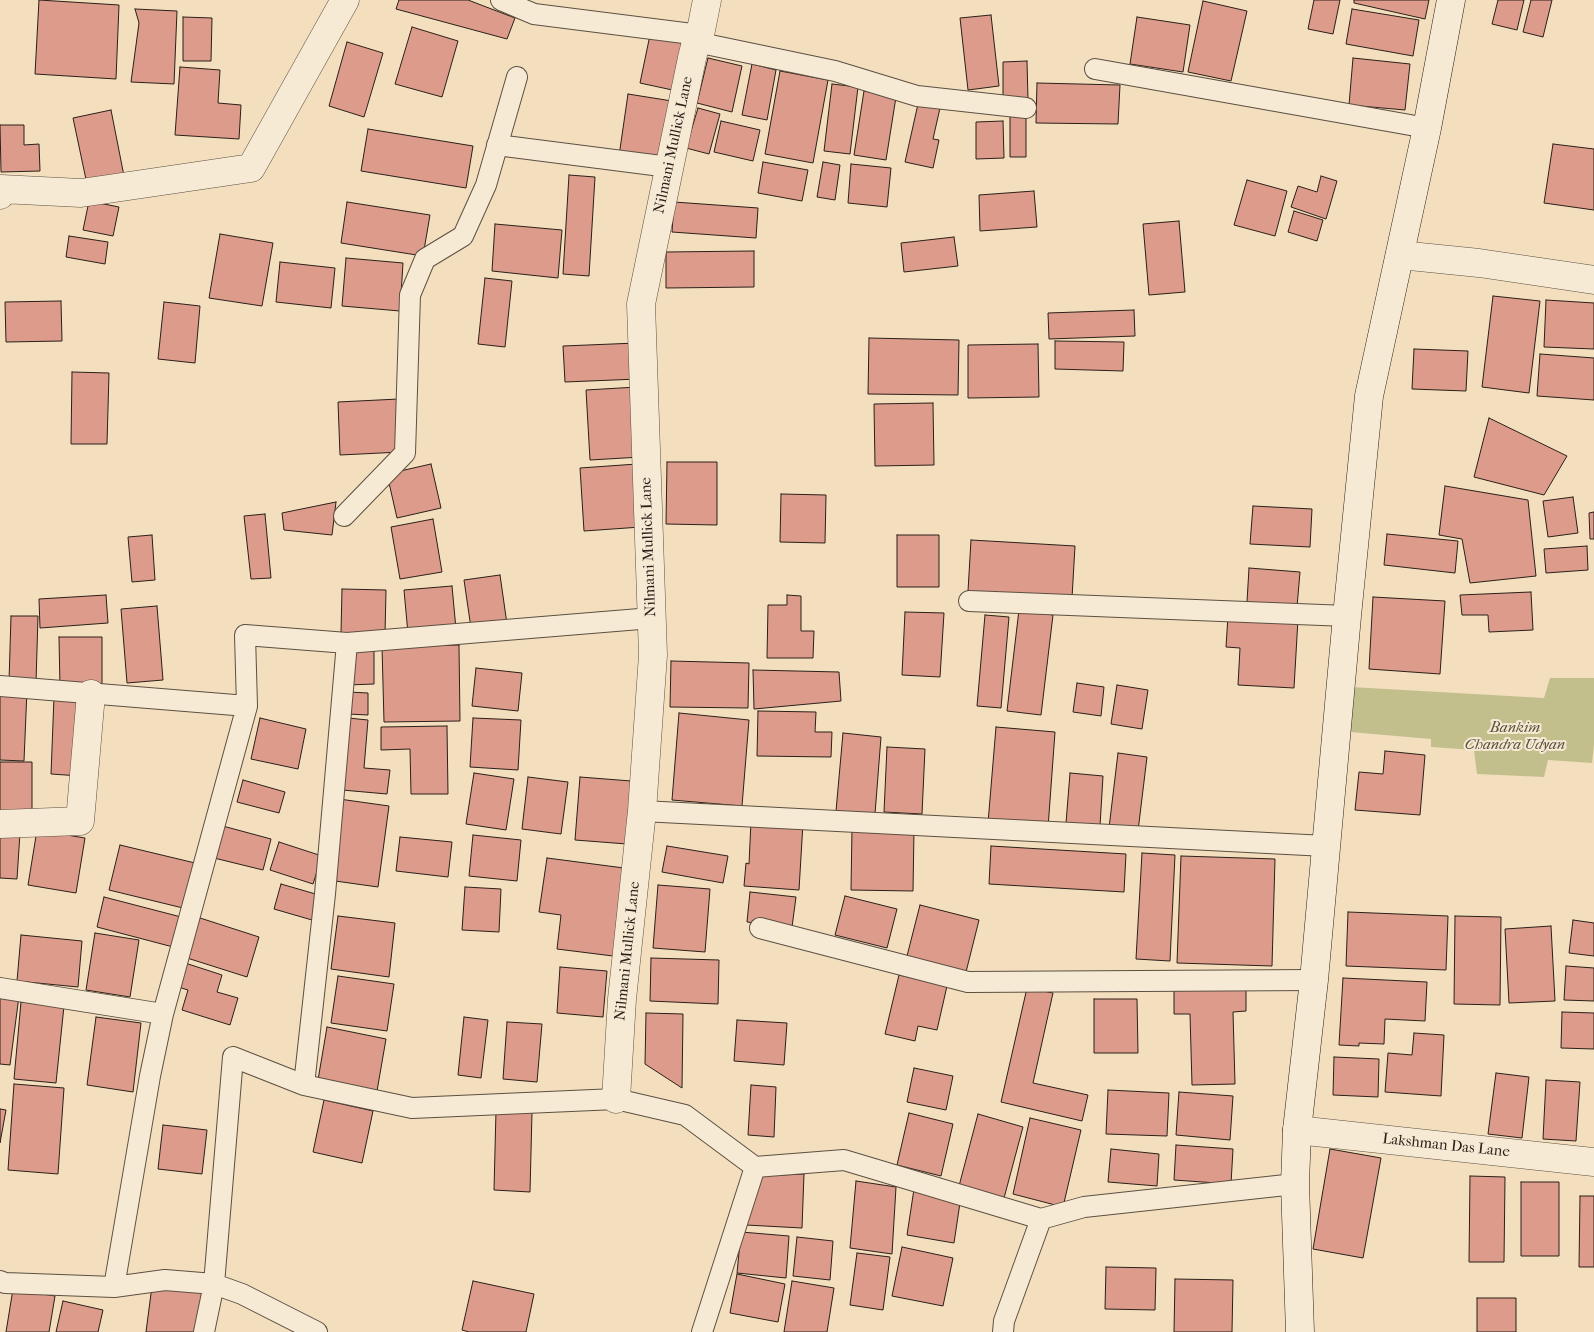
<!DOCTYPE html>
<html>
<head>
<meta charset="utf-8">
<style>
	body { margin:0 }
	canvas { display:block; background:#f3debe }
</style>
</head>
<body>
<canvas width="1594" height="1332"></canvas>
<script>
const context = document.querySelector('canvas').getContext('2d');
context.lineJoin = 'round';
function fill(path, color) {
  context.fillStyle = color;
  context.fill(path, 'evenodd');
}
function toPath(rows) {
  const path = new Path2D();
  for (const r of rows) {
    path.moveTo(r[0], r[1]);
    for (let i = 2; i < r.length; i += 2) path.lineTo(r[i], r[i + 1]);
  }
  return path;
}
function stroke(path, color, width, dash) {
  context.strokeStyle = color;
  context.lineWidth = width;
  context.lineCap = dash ? 'butt' : 'round';
  context.setLineDash(dash || []);
  context.stroke(path);
}
function drawText(font, color, halo, rows, align = 'center') {
  context.font = font + ' "IM FELL French Canon",serif';
  context.lineWidth = 4;
  context.setLineDash([]);
  context.textBaseline = 'middle';
  context.strokeStyle = halo;
  context.fillStyle = color;
  for (const [text, x, y, turn = 0] of rows) {
    context.save();
    context.translate(x, y);
    context.rotate((+turn || 0) * Math.PI / 180);
    context.textAlign = isNaN(turn) ? turn : align;
    if (halo) context.strokeText(text, 0, 0);
    context.fillText(text, 0, 0);
    context.restore();
  }
}
const green = toPath([
	[1550,678,1594,678,1594,745,1592,763,1548,760,1544,777,1477,774,1474,750,1431,747,1431,739,1350,732,1351,687,1544,698]
]);
const building = toPath([
	[39,0,119,5,116,79,35,74,39,0],
	[399,0,468,0,515,18,507,39,396,9,399,0],
	[1314,0,1340,0,1333,34,1308,29,1314,0],
	[1354,0,1429,0,1425,19,1354,3,1354,0],
	[1498,0,1524,0,1517,30,1492,24,1498,0],
	[1531,0,1552,0,1543,37,1523,32,1531,0],
	[1203,1,1247,11,1231,81,1188,72,1203,1],
	[135,9,177,11,174,84,131,82,139,23,135,9],
	[1352,9,1419,20,1413,56,1346,44,1352,9],
	[991,15,999,86,968,90,960,18,991,15],
	[183,17,212,18,211,61,183,61,183,17],
	[1137,17,1190,25,1183,72,1130,64,1137,17],
	[412,27,458,41,442,97,395,84,412,27],
	[650,35,688,43,677,91,640,83,650,35],
	[347,42,383,53,364,117,329,106,347,42],
	[708,58,742,66,732,112,697,103,708,58],
	[1353,58,1410,64,1405,110,1349,105,1353,58],
	[1027,61,1028,100,1003,101,1003,62,1027,61],
	[752,64,776,70,767,120,742,115,752,64],
	[180,67,220,70,218,103,241,105,239,139,175,135,180,67],
	[780,71,828,80,813,163,765,154,780,71],
	[1037,83,1120,85,1118,124,1036,123,1037,83],
	[832,84,858,87,850,154,824,151,832,84],
	[864,91,896,97,886,160,854,155,864,91],
	[628,94,672,101,663,162,619,156,628,94],
	[918,104,940,108,933,139,939,140,933,168,905,162,918,104],
	[698,108,720,114,709,154,686,148,698,108],
	[111,110,125,181,88,189,73,118,111,110],
	[1010,114,1026,114,1026,157,1010,157,1010,114],
	[721,121,760,130,753,161,714,152,721,121],
	[1003,121,1004,158,976,159,976,122,1003,121],
	[0,125,24,125,24,145,39,144,40,171,1,172,0,125],
	[368,129,473,146,466,188,361,171,368,129],
	[1553,144,1594,149,1594,210,1544,203,1553,144],
	[763,162,808,170,802,201,758,193,763,162],
	[823,162,840,165,835,200,817,197,823,162],
	[851,164,891,168,887,207,848,203,851,164],
	[569,175,595,177,589,276,563,274,569,175],
	[1321,176,1337,181,1326,219,1291,207,1298,186,1317,192,1321,176],
	[1247,180,1287,191,1275,236,1234,225,1247,180],
	[1034,191,1037,227,980,231,979,195,1034,191],
	[89,201,119,207,113,236,83,230,89,201],
	[347,202,430,215,423,256,341,243,347,202],
	[674,202,758,208,756,238,672,232,674,202],
	[1294,211,1323,220,1317,241,1288,232,1294,211],
	[1179,221,1185,292,1149,295,1143,224,1179,221],
	[495,224,562,230,558,278,492,271,495,224],
	[220,234,273,243,262,306,209,298,220,234],
	[69,236,108,242,105,264,66,257,69,236],
	[954,237,958,266,904,272,901,243,954,237],
	[754,251,754,287,666,288,666,252,754,251],
	[346,258,403,263,400,311,342,306,346,258],
	[280,262,335,268,331,308,276,302,280,262],
	[485,278,512,281,505,347,478,344,485,278],
	[1493,296,1540,301,1529,393,1482,387,1493,296],
	[1546,300,1594,303,1594,349,1544,347,1546,300],
	[61,301,62,341,6,342,5,302,61,301],
	[164,302,200,306,195,363,158,359,164,302],
	[1134,310,1135,336,1049,339,1048,313,1134,310],
	[869,338,959,340,958,395,868,394,869,338],
	[1055,341,1124,342,1123,371,1055,369,1055,341],
	[637,343,638,379,565,382,563,346,637,343],
	[1038,344,1039,397,968,398,968,345,1038,344],
	[1414,349,1468,351,1466,391,1412,389,1414,349],
	[1540,354,1594,358,1594,400,1537,396,1540,354],
	[72,372,109,373,107,444,71,444,72,372],
	[637,387,641,457,590,460,586,390,637,387],
	[399,399,401,452,340,455,338,402,399,399],
	[933,403,934,465,875,466,874,404,933,403],
	[1489,418,1567,456,1544,495,1474,477,1489,418],
	[667,462,717,462,717,525,666,524,667,462],
	[431,464,441,508,397,518,387,474,431,464],
	[637,464,641,527,584,531,580,468,637,464],
	[1445,486,1528,500,1536,576,1470,583,1462,539,1439,535,1445,486],
	[781,494,826,495,825,543,780,542,781,494],
	[1573,497,1578,533,1548,537,1543,501,1573,497],
	[336,502,332,535,284,530,282,513,336,502],
	[1253,506,1312,509,1310,547,1250,544,1253,506],
	[1594,512,1594,539,1590,539,1589,513,1594,512],
	[265,514,271,578,251,579,244,516,265,514],
	[433,519,442,572,400,579,391,527,433,519],
	[1387,534,1458,541,1455,573,1384,565,1387,534],
	[152,535,155,580,132,582,128,537,152,535],
	[897,535,939,535,939,587,897,587,897,535],
	[971,540,1075,546,1072,598,968,591,971,540],
	[1587,546,1588,570,1546,573,1544,549,1587,546],
	[1249,568,1300,572,1297,607,1247,602,1249,568],
	[500,575,507,624,471,628,464,580,500,575],
	[452,586,456,629,408,634,404,590,452,586],
	[342,589,386,590,385,634,341,633,342,589],
	[1531,592,1533,630,1489,632,1488,615,1462,615,1460,595,1531,592],
	[106,595,108,623,40,628,39,599,106,595],
	[787,595,801,596,801,631,814,631,813,658,767,658,768,605,787,605,787,595],
	[1373,597,1445,601,1440,674,1369,669,1373,597],
	[157,606,163,680,127,683,121,609,157,606],
	[1019,610,1053,615,1041,715,1007,711,1019,610],
	[905,612,944,613,940,677,902,675,905,612],
	[985,615,1009,617,1001,708,977,706,985,615],
	[11,616,38,616,36,683,9,682,11,616],
	[1228,616,1298,619,1294,688,1238,685,1240,648,1226,647,1228,616],
	[59,637,102,637,102,686,60,687,59,637],
	[459,645,460,721,384,722,382,647,459,645],
	[374,650,374,684,348,685,348,651,374,650],
	[671,661,749,663,748,708,670,707,671,661],
	[476,668,522,673,518,711,472,706,476,668],
	[753,670,839,672,841,701,754,709,753,670],
	[1077,683,1104,687,1101,716,1073,712,1077,683],
	[1117,685,1148,690,1142,729,1111,724,1117,685],
	[0,689,27,690,24,761,0,760,0,689],
	[348,692,368,693,368,715,348,714,348,692],
	[54,697,84,699,80,776,51,774,54,697],
	[758,711,816,712,815,732,832,732,831,757,757,756,758,711],
	[679,713,749,720,742,806,672,800,679,713],
	[260,718,306,729,298,769,251,759,260,718],
	[348,718,368,720,364,768,390,770,387,794,342,790,348,718],
	[473,718,521,720,518,770,470,767,473,718],
	[447,726,448,794,411,794,410,749,381,750,381,727,447,726],
	[996,727,1055,732,1048,828,988,823,996,727],
	[843,733,881,737,875,814,836,811,843,733],
	[887,747,925,749,922,814,884,812,887,747],
	[1385,751,1425,755,1420,815,1355,810,1359,772,1383,774,1385,751],
	[1118,753,1147,757,1138,831,1109,828,1118,753],
	[0,762,32,762,32,813,0,813,0,762],
	[474,773,514,779,506,830,466,824,474,773],
	[1070,773,1103,776,1100,826,1066,823,1070,773],
	[528,777,568,782,561,834,522,829,528,777],
	[580,777,631,781,627,844,575,840,580,777],
	[243,780,285,792,279,813,237,802,243,780],
	[339,799,389,806,378,887,328,880,339,799],
	[751,821,803,823,799,890,744,886,746,863,749,864,751,821],
	[219,825,271,839,263,870,210,857,219,825],
	[852,828,914,829,913,891,851,890,852,828],
	[37,830,85,838,76,893,28,885,37,830],
	[0,831,20,833,17,879,0,878,0,831],
	[473,835,521,840,517,881,469,876,473,835],
	[400,837,452,842,448,877,396,871,400,837],
	[279,842,322,856,313,884,270,870,279,842],
	[120,845,195,863,183,908,109,890,120,845],
	[667,846,728,856,723,883,662,872,667,846],
	[991,846,1126,854,1124,892,989,884,991,846],
	[1142,853,1175,855,1170,961,1136,959,1142,853],
	[1181,856,1275,859,1272,966,1177,963,1181,856],
	[547,858,624,868,613,956,557,949,561,915,539,912,547,858],
	[281,884,319,895,312,920,274,909,281,884],
	[658,885,710,889,705,952,653,948,658,885],
	[465,887,501,889,499,932,462,930,465,887],
	[750,892,796,897,792,927,747,922,750,892],
	[845,896,897,909,887,948,835,935,845,896],
	[104,897,185,918,177,948,97,927,104,897],
	[920,905,979,920,966,972,907,956,920,905],
	[1348,912,1448,916,1446,970,1346,966,1348,912],
	[338,916,395,923,389,977,331,969,338,916],
	[1455,916,1501,917,1500,1005,1454,1004,1455,916],
	[197,917,259,937,247,977,184,957,197,917],
	[1573,920,1594,923,1594,956,1569,953,1573,920],
	[1551,926,1555,1001,1509,1003,1505,929,1551,926],
	[95,933,139,940,130,997,86,990,95,933],
	[21,935,82,941,78,987,17,981,21,935],
	[651,958,719,960,718,1004,650,1001,651,958],
	[182,962,222,975,217,992,238,998,230,1025,182,1010,188,990,175,986,182,962],
	[1566,966,1594,968,1594,1001,1564,1000,1566,966],
	[560,967,607,971,603,1017,557,1013,560,967],
	[899,975,947,986,937,1030,918,1026,915,1041,885,1034,899,975],
	[338,976,394,984,387,1031,331,1023,338,976],
	[1343,978,1427,982,1425,1021,1385,1019,1384,1044,1359,1043,1359,1046,1339,1045,1343,978],
	[1246,986,1246,1011,1233,1012,1235,1084,1192,1085,1190,1014,1174,1014,1174,987,1246,986],
	[1027,988,1053,993,1033,1083,1088,1095,1082,1121,1001,1102,1027,988],
	[0,993,19,996,10,1065,0,1064,0,993],
	[1094,999,1137,999,1138,1053,1094,1053,1094,999],
	[21,1002,64,1006,56,1083,14,1079,21,1002],
	[1562,1012,1594,1013,1594,1049,1561,1048,1562,1012],
	[646,1013,683,1014,682,1088,645,1064,646,1013],
	[96,1017,141,1023,133,1092,87,1085,96,1017],
	[464,1017,488,1020,481,1078,458,1075,464,1017],
	[737,1020,787,1023,784,1065,734,1061,737,1020],
	[507,1022,542,1024,537,1082,503,1079,507,1022],
	[327,1027,386,1039,377,1091,318,1080,327,1027],
	[1414,1033,1444,1035,1441,1096,1385,1092,1388,1053,1412,1055,1414,1033],
	[1334,1057,1379,1059,1378,1097,1333,1095,1334,1057],
	[914,1068,953,1076,946,1110,907,1102,914,1068],
	[1496,1073,1529,1077,1522,1138,1488,1134,1496,1073],
	[1546,1080,1580,1082,1576,1141,1543,1139,1546,1080],
	[14,1084,64,1088,58,1174,8,1170,14,1084],
	[751,1085,776,1087,774,1137,748,1135,751,1085],
	[1108,1090,1169,1093,1167,1136,1106,1134,1108,1090],
	[1179,1092,1233,1096,1230,1140,1176,1135,1179,1092],
	[324,1100,373,1111,362,1163,313,1152,324,1100],
	[0,1109,6,1110,0,1143,0,1109],
	[496,1111,532,1112,530,1192,494,1190,496,1111],
	[909,1113,953,1124,941,1176,897,1165,909,1113],
	[978,1114,1023,1127,1004,1198,959,1186,978,1114],
	[1030,1118,1081,1130,1063,1207,1013,1194,1030,1118],
	[163,1125,207,1130,202,1174,158,1169,163,1125],
	[1176,1145,1233,1149,1231,1184,1174,1180,1176,1145],
	[1111,1149,1159,1154,1157,1186,1108,1182,1111,1149],
	[1330,1149,1381,1158,1363,1258,1313,1249,1330,1149],
	[804,1174,802,1228,746,1225,756,1176,804,1174],
	[1470,1176,1505,1177,1504,1262,1469,1262,1470,1176],
	[856,1181,896,1187,892,1254,850,1248,856,1181],
	[1521,1182,1559,1182,1559,1256,1521,1256,1521,1182],
	[914,1189,961,1196,954,1243,907,1235,914,1189],
	[1580,1196,1594,1196,1594,1267,1579,1267,1580,1196],
	[741,1232,789,1236,786,1278,737,1273,741,1232],
	[797,1237,833,1241,830,1280,793,1276,797,1237],
	[902,1247,953,1258,943,1306,892,1296,902,1247],
	[857,1253,890,1257,883,1310,850,1305,857,1253],
	[1106,1267,1156,1268,1155,1310,1105,1309,1106,1267],
	[737,1274,785,1284,778,1322,730,1313,737,1274],
	[1175,1279,1233,1280,1232,1332,1174,1332,1175,1279],
	[473,1281,534,1294,526,1332,469,1332,462,1330,473,1281],
	[792,1281,834,1288,827,1332,784,1332,792,1281],
	[152,1286,203,1293,198,1332,146,1332,152,1286],
	[13,1289,55,1296,49,1332,6,1332,13,1289],
	[1477,1298,1516,1298,1516,1332,1477,1332,1477,1298],
	[63,1301,103,1310,98,1332,56,1332,63,1301]
]);
const service = toPath([
	[501,0,534,14,700,35],
	[696,42,835,71,917,96,1026,108],
	[1095,69,1427,128],
	[497,145,669,167],
	[344,516,405,453,410,295,425,259,463,236,486,185,517,77],
	[969,601,1347,616],
	[0,686,247,706],
	[642,811,1326,846],
	[760,928,968,982,1314,980],
	[0,988,163,1014],
	[304,1085,325,894,347,643],
	[755,1167,844,1160,1041,1219,1084,1207,1295,1184],
	[0,1281,5,1283,114,1287,165,1280,214,1284,242,1294,317,1332],
	[114,1287,150,1076,163,1014,247,706,245,635,347,643,652,618],
	[204,1332,214,1284,233,1057,304,1085,412,1108,616,1099,685,1115,755,1167,702,1332],
	[1003,1332,1004,1321,1041,1219]
]);
const minor = toPath([
	[1400,255,1479,263,1594,280],
	[0,824,80,821,91,694],
	[616,1099,622,999,642,811,653,655,641,304,692,58,696,42,700,35,707,0],
	[1297,1130,1594,1162]
]);
const tertiary = toPath([
	[0,195,1,189,81,193,251,168,345,0]
]);
const secondary = toPath([
	[1300,1332,1295,1184,1297,1130,1314,980,1347,616,1369,396,1427,128,1451,0]
]);
const streetNames = [
	["Nilmani Mullick Lane",674,145,-78],
	["Nilmani Mullick Lane",649,547,-92],
	["Nilmani Mullick Lane",628,951,-84],
	["Lakshman Das Lane",1446,1146,6]
];
const parkNames = [
	["Bankim",1515,728],
	["Chandra Udyan",1515,745]
];
fill(green, '#c3bf8c');
fill(building, '#dd9b8c');
stroke(building, '#2a2018', 1);
stroke(service, '#5c5042', 22);
stroke(minor, '#5c5042', 29);
stroke(tertiary, '#5c5042', 29);
stroke(secondary, '#2a2018', 29);
stroke(service, '#f7ead5', 20);
stroke(minor, '#f7ead5', 28);
stroke(tertiary, '#f7ead5', 28);
stroke(secondary, '#f7ead5', 28);
drawText('15px', '#2a2018', '#f7ead5', streetNames);
drawText('italic 15px', '#58503b', '#f7ead5', parkNames);
</script>
</body>
</html>
